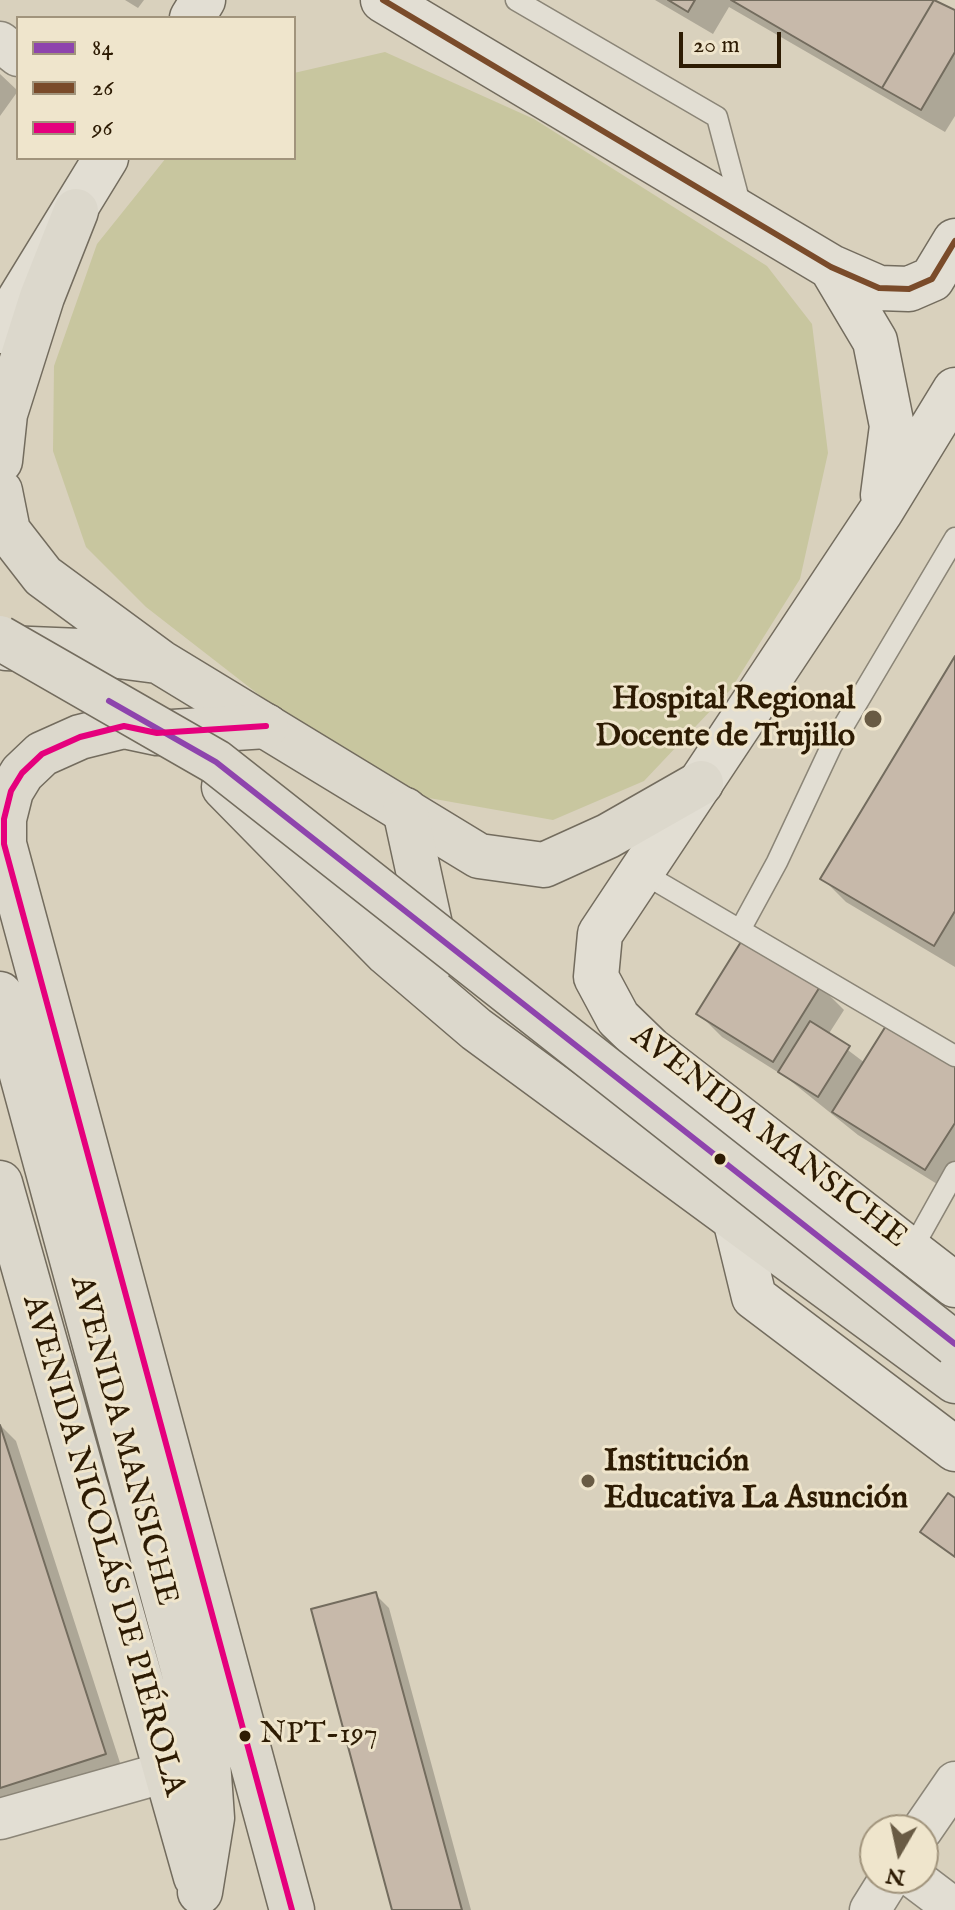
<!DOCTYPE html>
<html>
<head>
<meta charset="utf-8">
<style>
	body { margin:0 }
	#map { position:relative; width:955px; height:1910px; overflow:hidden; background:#d9d1bd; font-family:"IM FELL English",serif }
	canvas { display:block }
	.legend { position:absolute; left:16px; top:16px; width:280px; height:144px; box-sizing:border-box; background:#efe5cc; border:2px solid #a1947c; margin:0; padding:10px 14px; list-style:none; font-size:24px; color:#2d1b03 }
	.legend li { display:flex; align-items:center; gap:16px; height:40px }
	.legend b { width:40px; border:2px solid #a1947c }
	.north { position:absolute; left:859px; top:1814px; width:80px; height:80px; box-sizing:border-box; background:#efe5cc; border:2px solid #a1947c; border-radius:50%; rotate:189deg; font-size:22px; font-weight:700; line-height:32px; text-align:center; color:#2d1b03 }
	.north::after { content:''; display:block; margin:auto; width:28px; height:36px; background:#695b44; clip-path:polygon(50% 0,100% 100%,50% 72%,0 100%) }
	.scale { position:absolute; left:679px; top:32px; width:102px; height:36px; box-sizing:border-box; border:4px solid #2d1b03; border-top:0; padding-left:10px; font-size:24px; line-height:28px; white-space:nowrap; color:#2d1b03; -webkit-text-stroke:6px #efe5cc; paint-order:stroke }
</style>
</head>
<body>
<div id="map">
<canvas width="955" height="1910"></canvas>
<ul class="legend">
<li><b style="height:10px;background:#8e44ad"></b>84</li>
<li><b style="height:10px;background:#7a4b2a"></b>26</li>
<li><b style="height:10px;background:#e5007d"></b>96</li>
</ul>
<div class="north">N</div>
<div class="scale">20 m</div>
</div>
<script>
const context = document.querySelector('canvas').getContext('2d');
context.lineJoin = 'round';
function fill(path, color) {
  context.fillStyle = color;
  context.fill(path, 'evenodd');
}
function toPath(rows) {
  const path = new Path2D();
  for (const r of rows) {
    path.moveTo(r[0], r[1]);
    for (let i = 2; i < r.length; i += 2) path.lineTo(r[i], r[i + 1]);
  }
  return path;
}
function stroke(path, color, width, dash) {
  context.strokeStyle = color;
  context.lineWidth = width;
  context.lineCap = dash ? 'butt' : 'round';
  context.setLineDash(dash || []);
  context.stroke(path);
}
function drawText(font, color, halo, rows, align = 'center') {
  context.font = font + ' "IM FELL English",serif';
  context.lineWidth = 6;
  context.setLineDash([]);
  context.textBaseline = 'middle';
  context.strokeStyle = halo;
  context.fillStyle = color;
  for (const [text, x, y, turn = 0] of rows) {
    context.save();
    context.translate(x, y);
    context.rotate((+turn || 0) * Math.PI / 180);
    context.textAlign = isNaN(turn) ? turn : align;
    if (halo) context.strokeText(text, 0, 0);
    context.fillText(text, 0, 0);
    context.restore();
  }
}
const green = toPath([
	[385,52,534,119,767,266,812,324,828,453,800,579,731,689,644,781,553,820,412,795,276,708,146,607,86,547,53,451,54,366,97,244,166,158,294,158,294,73]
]);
const shadow = toPath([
	[125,0,144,0,138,8],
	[655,0,934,0,955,12,955,116,945,132,729,7,713,34],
	[0,74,18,91,0,116],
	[955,659,955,967,846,902,822,878],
	[820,986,844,1010,828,1035,865,1063,955,1065,955,1184,950,1192,858,1135,787,1078,722,1037,698,1013],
	[0,1425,16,1441,123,1772,0,1811],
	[375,1594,389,1608,471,1910,394,1910]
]);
const building = toPath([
	[668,0,695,0,688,12,668,0],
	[731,0,934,0,882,88,731,0],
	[934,0,955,10,955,52,921,110,882,88,934,0],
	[955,656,955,911,934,946,820,879,955,656],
	[744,937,821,985,773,1062,696,1014,744,937],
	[810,1021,850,1046,818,1097,778,1072,810,1021],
	[889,1021,955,1063,955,1123,925,1170,832,1112,889,1021],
	[0,1425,106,1754,0,1788,0,1425],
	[948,1493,955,1498,955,1557,920,1532,948,1493],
	[376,1592,462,1910,392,1910,311,1609,376,1592]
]);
const lane = toPath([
	[516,0,717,117,742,211],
	[641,872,955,1056],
	[740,930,777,862,831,747,955,538],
	[911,1251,955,1172]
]);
const street = toPath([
	[0,42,18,56],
	[0,1819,166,1772],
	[922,1830,955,1782],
	[914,1878,955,1909],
	[870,1910,890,1878]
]);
const secondary = toPath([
	[383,0,831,267,879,288,909,289,932,279,955,241],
	[192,18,203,0],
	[831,267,875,341,892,426,883,495],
	[0,331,106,158],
	[955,390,881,511,600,934,596,977,618,1018,650,1049,955,1285],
	[735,1219,754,1297,955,1449]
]);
const primary = toPath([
	[0,461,5,414,42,297,76,211],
	[0,491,8,531,43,576,160,662,479,856,544,865,608,836,701,783],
	[6,648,80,651,157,661]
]);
const highway = toPath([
	[266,726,157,733,124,726,80,737,42,754,22,773,11,791,4,819,4,844,292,1910],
	[224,787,387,953,476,1029,955,1381],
	[405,810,437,957],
	[0,994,208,1761,212,1818,200,1892],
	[0,1183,196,1877]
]);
const highwayBridge = toPath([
	[0,638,216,762,955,1344]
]);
const bus1 = toPath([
	[109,701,216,762,955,1344]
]);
const bus2 = toPath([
	[383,0,831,267,879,288,909,289,932,279,955,241]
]);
const bus3 = toPath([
	[266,726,157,733,124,726,80,737,42,754,22,773,11,791,4,819,4,844,292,1910]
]);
const markers = [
	[873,719,10,"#695b44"],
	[720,1159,7,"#2d1b03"],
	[588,1481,8,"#695b44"],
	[245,1736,7,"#2d1b03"]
];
const busNames = [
	["NPT-197",260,1736]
];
const poiNames = [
	["Hospital Regional",855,701],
	["Docente de Trujillo",855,738],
	["Institución",604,1463,"left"],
	["Educativa La Asunción",604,1500,"left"]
];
const streetNames = [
	["AVENIDA MANSICHE",768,1138,38],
	["AVENIDA MANSICHE",122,1441,75],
	["AVENIDA NICOLÁS DE PIÉROLA",102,1546,74]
];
fill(green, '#c8c69f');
fill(shadow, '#0003');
fill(building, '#c7b9aa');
stroke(building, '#736c5e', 2);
stroke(lane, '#8b8577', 23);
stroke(street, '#8b8577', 43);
stroke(secondary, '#736c5e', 47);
stroke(primary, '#736c5e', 47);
stroke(highway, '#736c5e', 47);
stroke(lane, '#e2ded3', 20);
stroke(street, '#e2ded3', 40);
stroke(secondary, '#e2ded3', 44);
stroke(primary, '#dcd8cc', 44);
stroke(highway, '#dcd8cc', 44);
stroke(highwayBridge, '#736c5e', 47, []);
stroke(highwayBridge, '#dcd8cc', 44);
stroke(bus1, '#8e44ad', 6);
stroke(bus2, '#7a4b2a', 6);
stroke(bus3, '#e5007d', 6);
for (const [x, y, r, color] of markers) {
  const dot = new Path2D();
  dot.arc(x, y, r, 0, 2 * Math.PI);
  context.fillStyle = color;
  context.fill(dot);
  stroke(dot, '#efe5cc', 3);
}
drawText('30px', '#2d1b03', '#efe5cc', busNames, 'left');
drawText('bold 32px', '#2d1b03', '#efe5cc', poiNames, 'right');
drawText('32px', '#2d1b03', '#efe5cc', streetNames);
</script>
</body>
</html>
